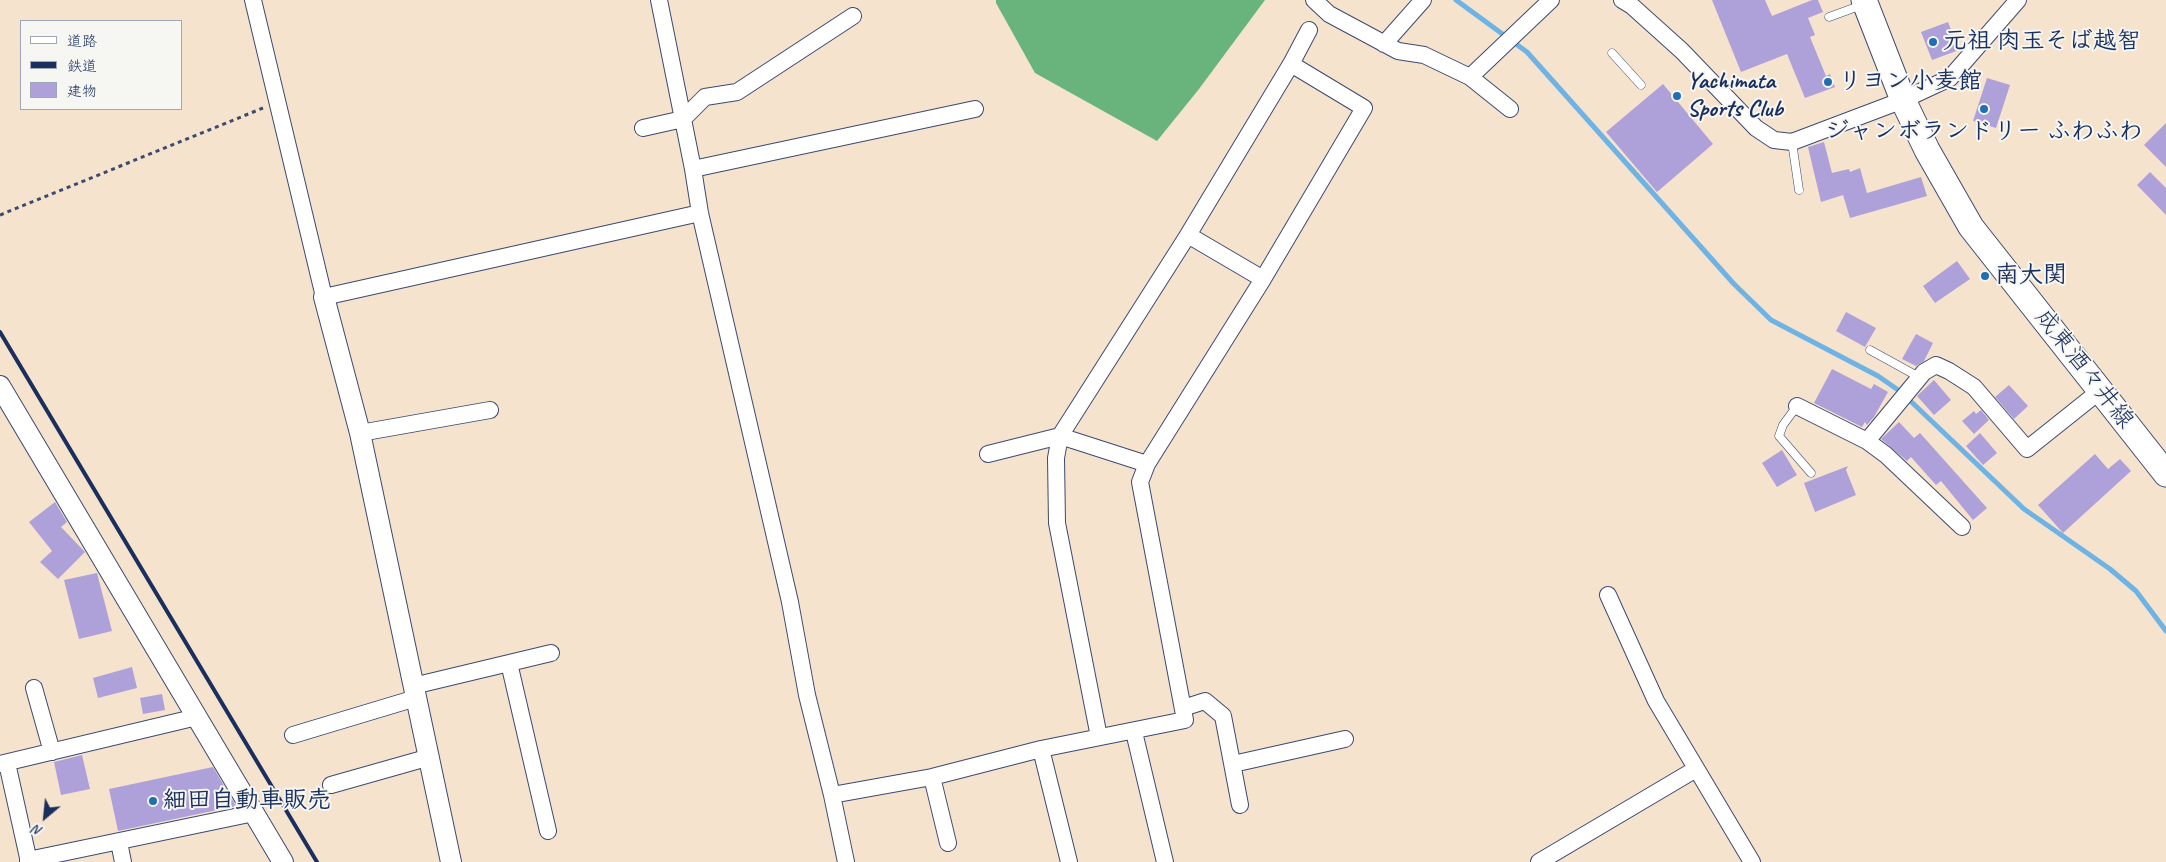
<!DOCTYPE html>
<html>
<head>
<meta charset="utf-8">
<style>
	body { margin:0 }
	#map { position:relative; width:2166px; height:862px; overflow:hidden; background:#f5e3ce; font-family:Caveat,"Klee One",sans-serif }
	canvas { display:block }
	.legend { position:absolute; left:20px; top:20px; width:162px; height:90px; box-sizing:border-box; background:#f6f6f2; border:1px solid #9ea6b7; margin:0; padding:6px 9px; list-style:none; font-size:15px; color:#1b2f5e }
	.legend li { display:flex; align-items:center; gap:10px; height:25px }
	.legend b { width:25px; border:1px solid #9ea6b7 }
	.north { position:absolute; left:20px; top:792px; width:50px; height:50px; -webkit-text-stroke:4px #f6f6f2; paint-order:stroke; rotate:208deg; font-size:14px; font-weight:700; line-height:20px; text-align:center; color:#1b2f5e }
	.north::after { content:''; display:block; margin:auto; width:18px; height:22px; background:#1b2f5e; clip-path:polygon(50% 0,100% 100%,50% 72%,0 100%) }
</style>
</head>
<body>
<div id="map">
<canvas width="2166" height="862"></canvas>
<ul class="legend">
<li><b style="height:6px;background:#fff"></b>道路</li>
<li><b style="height:6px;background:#1b2f5e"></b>鉄道</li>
<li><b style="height:14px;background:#aea1d9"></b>建物</li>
</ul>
<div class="north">N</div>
</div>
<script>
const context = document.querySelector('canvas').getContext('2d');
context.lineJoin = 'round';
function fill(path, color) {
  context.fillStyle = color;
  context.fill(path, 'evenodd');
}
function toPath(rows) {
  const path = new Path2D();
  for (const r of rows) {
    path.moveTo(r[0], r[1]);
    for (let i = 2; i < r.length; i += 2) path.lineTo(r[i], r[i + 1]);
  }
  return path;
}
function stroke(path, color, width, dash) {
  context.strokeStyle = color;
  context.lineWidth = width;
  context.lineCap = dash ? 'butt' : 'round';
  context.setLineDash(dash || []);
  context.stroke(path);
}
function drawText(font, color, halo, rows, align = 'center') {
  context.font = font + ' Caveat,"Klee One",sans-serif';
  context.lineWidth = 4;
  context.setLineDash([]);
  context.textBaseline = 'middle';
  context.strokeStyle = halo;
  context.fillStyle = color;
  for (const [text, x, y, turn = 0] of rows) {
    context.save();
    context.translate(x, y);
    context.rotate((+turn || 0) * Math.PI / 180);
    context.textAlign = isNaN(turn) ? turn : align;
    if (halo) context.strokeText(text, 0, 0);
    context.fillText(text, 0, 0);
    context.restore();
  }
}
const forest = toPath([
	[996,0,1265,0,1199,89,1157,141,1035,73,996,3]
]);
const stream = toPath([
	[1456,0,1527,52,1734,284,1771,320,1878,376,1901,392,2024,509,2110,569,2136,591,2166,631]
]);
const building = toPath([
	[1712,0,1765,0,1772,16,1812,0,1818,0,1823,12,1808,18,1815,35,1810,37,1826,76,1830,74,1835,87,1805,98,1787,54,1741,72],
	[1948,22,1959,50,1932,60,1921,32],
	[1987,78,2010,85,1996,128,1973,121],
	[1663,84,1713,144,1657,192,1606,132],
	[2166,123,2166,167,2144,145],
	[1824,142,1832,173,1849,169,1850,172,1860,168,1867,193,1921,177,1927,196,1850,218,1843,195,1821,202,1808,147],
	[2150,172,2166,188,2166,215,2137,185],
	[1957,261,1970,279,1935,303,1923,286],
	[1846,312,1876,328,1865,347,1836,331],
	[1916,334,1933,343,1924,361,1916,366,1902,359],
	[1832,369,1871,389,1874,384,1888,392,1874,417,1867,425,1865,422,1862,427,1814,403],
	[1934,380,1951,400,1934,415,1917,396],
	[2009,385,2028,406,2014,419,1995,397],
	[1981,410,1989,420,1974,434,1962,421,1974,411,1976,414],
	[1899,422,1914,438,1920,433,1987,508,1973,520,1941,481,1936,485,1911,457,1907,461,1881,439],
	[1980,433,1997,453,1983,465,1966,446],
	[1782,450,1797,475,1777,487,1762,463],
	[2095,454,2108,469,2120,459,2131,471,2063,533,2038,505],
	[1848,466,1846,470,1856,495,1815,512,1804,483],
	[55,502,67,522,61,527,85,552,58,579,40,562,52,551,29,522],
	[97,573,112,631,79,639,64,580],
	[132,667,137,688,98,698,93,678],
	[162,694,165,710,143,714,140,698],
	[82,755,90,789,61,795,54,762],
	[213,767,236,806,118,831,109,789]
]);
const path = toPath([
	[0,215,263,108]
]);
const service = toPath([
	[1829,17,1862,5],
	[1612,53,1641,85],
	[1792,142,1799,190],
	[1870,350,1919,377],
	[1797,406,1783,425,1779,436,1811,473]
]);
const minor = toPath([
	[253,0,324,297,700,213],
	[659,0,693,169,700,213,790,602,807,695,832,795,846,862],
	[1314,0,1329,14,1398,51,1424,55,1470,77,1510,109],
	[1622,0,1632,6,1682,51,1756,128,1774,140,1792,142,1903,100,1950,78,2018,0],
	[1384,44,1423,0],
	[1470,77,1551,0],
	[643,128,683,119,705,97,737,92,853,16],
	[693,169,975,109],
	[1188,235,1263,279],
	[1797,406,1867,441,1886,455,1962,527],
	[360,433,490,410],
	[1867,441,1924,372,1936,365,1949,371,1974,387,2027,449,2101,390],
	[988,454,1060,436,1147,464],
	[1608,595,1656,701,1752,862],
	[509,663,548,831],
	[413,686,551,653],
	[34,688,52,752],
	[1183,708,1205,701,1223,716,1240,805],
	[1134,732,1165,862],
	[293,735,416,698],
	[1099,737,1057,523,1056,458,1060,436,1188,235,1291,64],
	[1041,749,1069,862],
	[7,763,29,862],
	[0,764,197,717],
	[1233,764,1345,739],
	[932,777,948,843],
	[331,785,430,757],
	[832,795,932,777,1041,749,1185,720,1140,482,1147,464,1263,279,1364,108,1291,64,1309,30],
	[119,842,123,862],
	[28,860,254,813],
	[1539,862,1696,769]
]);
const tertiary = toPath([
	[324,297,360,433,451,862],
	[0,386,283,862]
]);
const primary = toPath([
	[1864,0,1903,100,1927,150,1971,227,2166,474]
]);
const rail = toPath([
	[0,332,317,862]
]);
const markers = [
	[1933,42,5,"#1f6fb2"],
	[1828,82,5,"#1f6fb2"],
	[1677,96,5,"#1f6fb2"],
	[1984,109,5,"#1f6fb2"],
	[1985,276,5,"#1f6fb2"],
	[153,801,5,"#1f6fb2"]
];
const poiNames = [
	["元祖 肉玉そば越智",1943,42],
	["Yachimata",1687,82],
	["Sports Club",1687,110],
	["リヨン小麦館",1838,82],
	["ジャンボランドリー ふわふわ",1984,132,"center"],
	["南大関",1995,276],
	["細田自動車販売",163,801]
];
const streetNames = [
	["成東酒々井線",2084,369,52]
];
fill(forest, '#69b47d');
stroke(stream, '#6eb3e4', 5);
fill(building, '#aea1d9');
stroke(service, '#3c4a6f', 9);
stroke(minor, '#3c4a6f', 18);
stroke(tertiary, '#3c4a6f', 22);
stroke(primary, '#3c4a6f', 27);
stroke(path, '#3c4a6f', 3, [4, 4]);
stroke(service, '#fff', 8);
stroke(minor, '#fff', 16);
stroke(tertiary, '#fff', 20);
stroke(primary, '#fff', 25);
stroke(rail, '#1b2f5e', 4);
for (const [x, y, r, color] of markers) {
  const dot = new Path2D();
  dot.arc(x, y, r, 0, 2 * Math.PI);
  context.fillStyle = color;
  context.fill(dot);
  stroke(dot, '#f6f6f2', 2);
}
drawText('bold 24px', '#1b2f5e', '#f6f6f2', poiNames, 'left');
drawText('24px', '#1b2f5e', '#f6f6f2', streetNames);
</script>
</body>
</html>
